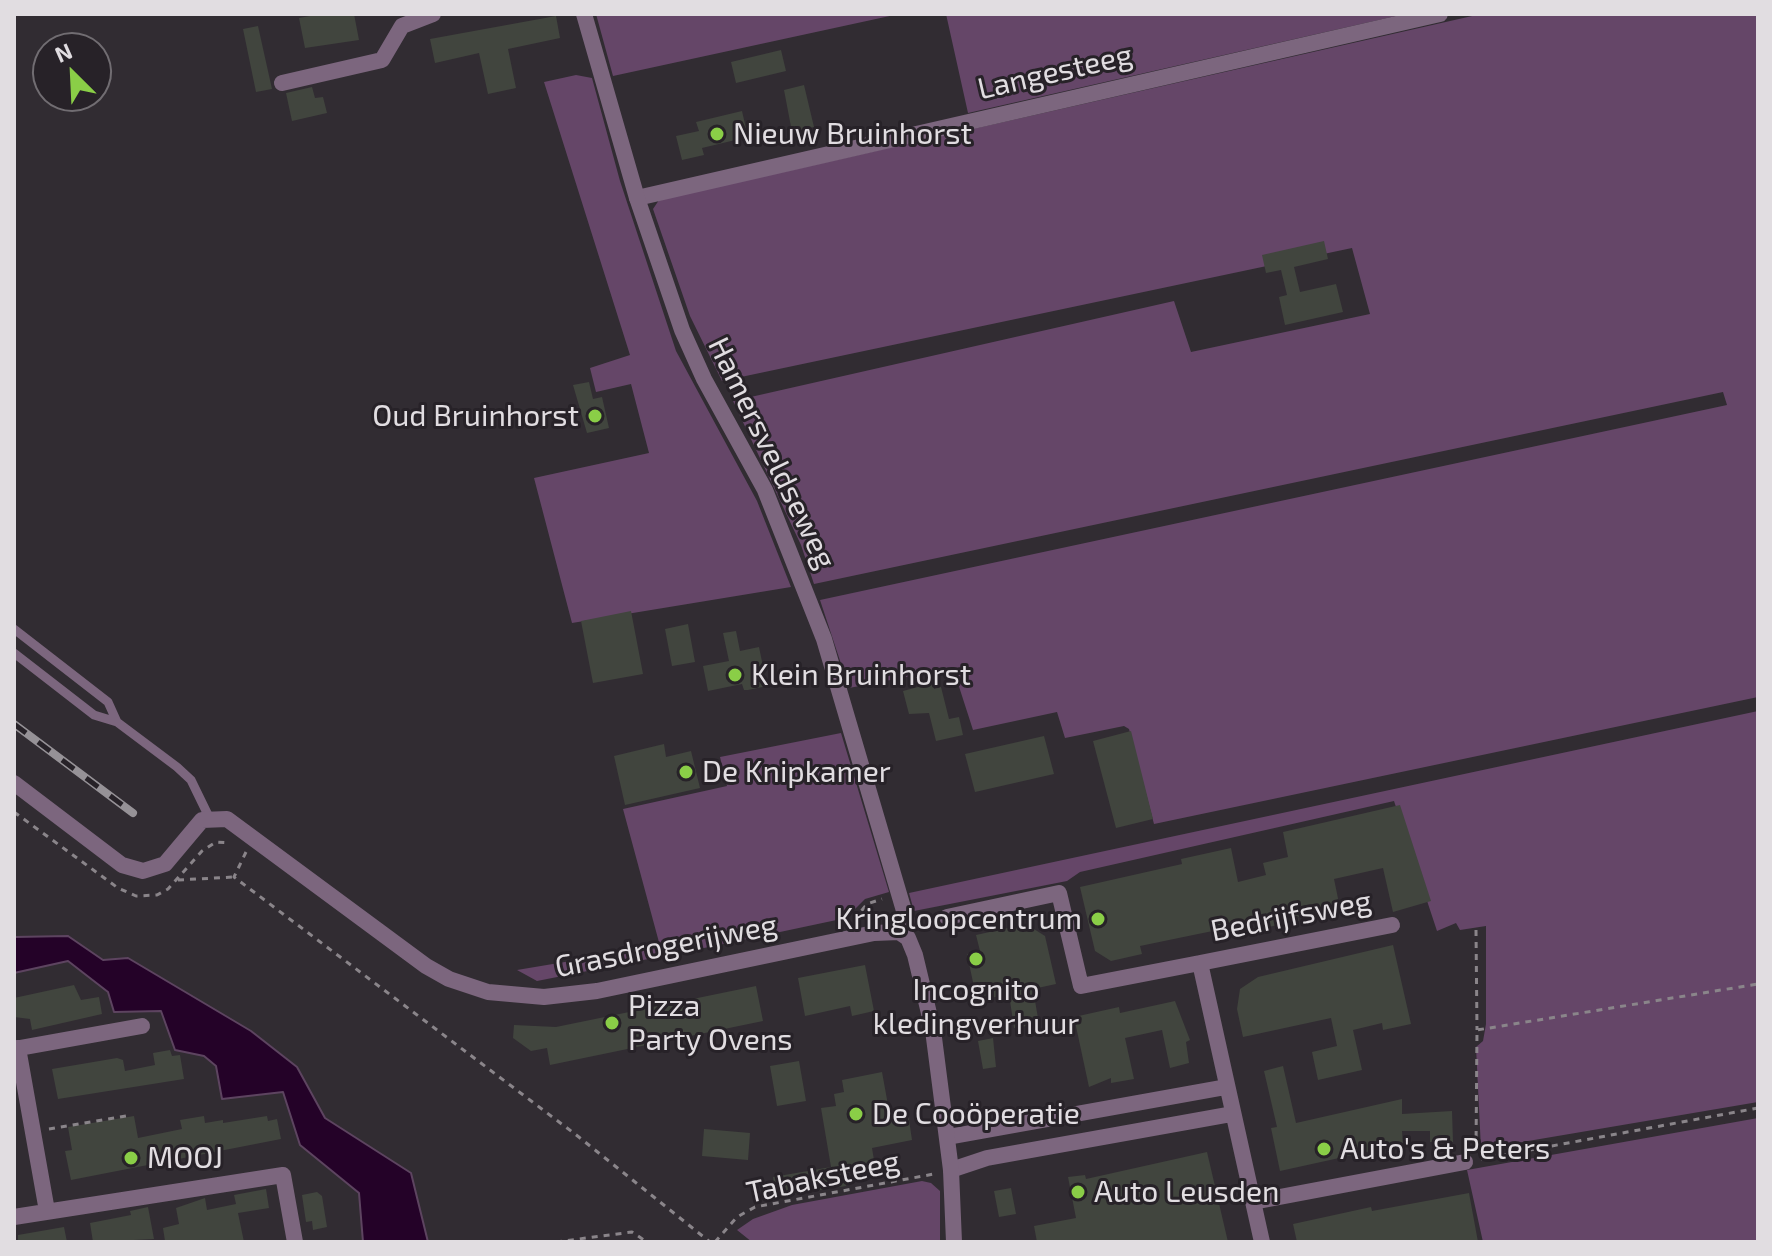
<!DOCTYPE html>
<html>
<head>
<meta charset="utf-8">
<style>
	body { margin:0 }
	#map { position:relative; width:1772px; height:1256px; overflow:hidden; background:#312c32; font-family:"Exo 2",sans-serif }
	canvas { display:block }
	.frame { position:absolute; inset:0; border:16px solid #e1dde1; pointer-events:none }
	.north { position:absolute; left:32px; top:32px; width:80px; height:80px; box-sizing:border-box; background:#272228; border:2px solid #716d72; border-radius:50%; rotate:336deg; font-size:22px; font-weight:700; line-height:32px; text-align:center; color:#e1dde1 }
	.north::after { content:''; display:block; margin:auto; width:28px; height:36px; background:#8ace47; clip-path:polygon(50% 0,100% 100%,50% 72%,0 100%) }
</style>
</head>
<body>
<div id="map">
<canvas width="1772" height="1256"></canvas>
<div class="frame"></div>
<div class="north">N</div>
</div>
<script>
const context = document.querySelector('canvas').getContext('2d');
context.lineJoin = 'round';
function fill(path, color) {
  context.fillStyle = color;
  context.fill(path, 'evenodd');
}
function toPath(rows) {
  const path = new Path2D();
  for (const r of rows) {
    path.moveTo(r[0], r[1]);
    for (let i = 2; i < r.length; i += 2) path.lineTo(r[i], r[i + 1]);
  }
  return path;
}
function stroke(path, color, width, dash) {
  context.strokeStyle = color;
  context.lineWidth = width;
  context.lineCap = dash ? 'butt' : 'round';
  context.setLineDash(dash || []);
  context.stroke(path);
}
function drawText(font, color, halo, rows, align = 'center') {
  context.font = font + ' "Exo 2",sans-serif';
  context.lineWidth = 6;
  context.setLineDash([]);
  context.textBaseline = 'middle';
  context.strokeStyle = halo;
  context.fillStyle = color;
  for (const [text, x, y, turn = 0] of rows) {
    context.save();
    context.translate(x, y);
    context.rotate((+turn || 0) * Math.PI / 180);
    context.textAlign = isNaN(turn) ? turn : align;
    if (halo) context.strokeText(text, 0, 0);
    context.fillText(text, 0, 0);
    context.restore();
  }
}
const green = toPath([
	[596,14,899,14,613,76],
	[946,14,1405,14,968,113],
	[1481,14,1758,14,1758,697,1154,824,1129,729,1124,726,1065,738,1057,712,973,730,953,668,849,688,820,600,1727,405,1723,392,814,584,801,545,733,401,1174,301,1191,352,1370,314,1352,248,722,381,690,316,653,209,659,200],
	[576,75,592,78,620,181,676,351,757,501,791,587,572,623,534,478,649,453,631,384,596,392,590,368,630,355,544,82],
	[1758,711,1758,1102,1481,1149,1476,1047,1483,1041,1486,1024,1486,926,1460,930,1456,923,1437,931,1394,801,1080,872,1067,881,914,911,909,893],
	[841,733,889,892,865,899,846,918,714,946,537,981,517,970,660,946,623,809,727,786,720,757],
	[1758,1118,1758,1242,1483,1242,1467,1170],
	[922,1181,931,1183,940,1191,940,1242,752,1242,737,1230,753,1219,792,1205]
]);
const water = toPath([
	[68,936,103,960,128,958,251,1031,297,1067,325,1118,411,1173,428,1242,363,1242,359,1193,300,1145,283,1092,222,1099,216,1066,204,1056,175,1050,161,1011,114,1012,108,992,68,961,14,973,14,937,68,936]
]);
const building = toPath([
	[321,14,354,14,359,40,305,48,299,18],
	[556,16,560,38,508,49,516,88,488,94,479,53,435,63,430,39],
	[258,26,272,89,256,92,243,29],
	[781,50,786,71,736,83,731,62],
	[804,85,814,127,792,132,784,90],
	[312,87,315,98,323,97,327,113,292,121,286,93],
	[742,111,748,137,702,148,704,155,682,160,676,136,699,131,696,122],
	[1324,241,1328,259,1294,267,1300,292,1336,284,1343,312,1285,325,1279,297,1287,295,1281,270,1266,273,1262,255],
	[589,382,593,399,602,397,609,428,587,433,573,385],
	[631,611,643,674,593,683,581,621],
	[688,624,695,662,672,666,665,629],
	[736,631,740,651,759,647,767,686,748,690,744,690,742,684,708,691,703,666,729,661,723,633],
	[933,683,934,689,941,687,949,719,959,717,963,735,936,741,929,713,909,714,903,691],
	[1131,731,1153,819,1116,828,1093,741],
	[1044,736,1054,774,975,792,965,754],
	[664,744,666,757,691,751,700,788,625,805,614,756],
	[1400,805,1431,901,1393,912,1383,868,1334,879,1340,908,1298,917,1299,921,1268,927,1267,920,1198,934,1140,946,1142,954,1111,961,1095,951,1080,887,1182,864,1181,859,1231,848,1238,882,1266,875,1263,863,1288,857,1283,832],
	[1026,924,1045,936,1056,984,1033,989,1039,1024,1014,1028,1009,994,977,1001,967,954,980,951,976,935],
	[1393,945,1411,1024,1383,1030,1382,1023,1353,1030,1362,1070,1318,1080,1312,1052,1337,1046,1331,1018,1243,1037,1237,1009,1240,989,1258,977],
	[865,965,874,1011,852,1016,850,1006,805,1016,798,978],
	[74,985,81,1000,99,997,102,1014,32,1030,30,1019,14,1017,14,998],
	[756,986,763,1021,550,1065,547,1048,531,1051,513,1038,514,1025,556,1027],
	[1175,1001,1190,1040,1186,1042,1189,1063,1170,1068,1162,1030,1125,1038,1134,1079,1111,1083,1111,1078,1089,1087,1074,1017,1119,1007,1120,1013],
	[993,1038,996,1067,983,1069,978,1041],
	[170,1050,172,1056,180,1055,184,1079,58,1099,52,1069,117,1058,123,1060,125,1071,155,1065,153,1053],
	[799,1061,806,1101,777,1106,770,1066],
	[1283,1066,1296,1123,1402,1099,1402,1114,1452,1111,1453,1142,1430,1142,1430,1131,1402,1131,1403,1144,1280,1171,1271,1128,1277,1127,1264,1071],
	[882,1072,890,1116,908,1113,912,1140,872,1148,875,1166,843,1170,846,1186,776,1197,773,1177,831,1167,821,1108,836,1106,834,1094,844,1092,842,1080],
	[134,1116,138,1138,182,1129,180,1120,204,1116,205,1123,223,1120,223,1123,267,1116,268,1121,277,1119,281,1139,71,1180,65,1151,72,1150,68,1127],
	[704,1129,750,1133,748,1160,702,1156],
	[1207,1152,1228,1242,1037,1242,1034,1226,1076,1218,1068,1177,1085,1175,1086,1179],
	[1011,1188,1016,1214,999,1217,994,1191],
	[266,1189,269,1208,238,1213,244,1242,165,1241,163,1228,179,1224,176,1208,205,1198,207,1210,236,1204,234,1195],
	[317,1192,322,1196,327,1227,313,1230,312,1221,306,1222,302,1195],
	[1469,1193,1478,1242,1297,1242,1293,1224,1371,1207,1372,1211],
	[148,1207,154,1239,93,1242,90,1223,131,1215,130,1211],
	[64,1227,67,1242,18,1242,18,1235]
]);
const path = toPath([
	[14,812,118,888,136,896,157,895,168,889,202,851,216,842,230,843],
	[246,852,234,877,575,1134,710,1242],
	[178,880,234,877],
	[854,920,867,904,882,899],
	[1476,930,1477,1030],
	[49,1129,126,1116],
	[1476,1149,1477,1030,1758,984],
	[1481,1159,1758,1108],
	[556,1242,632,1232,647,1242],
	[715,1242,737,1217,755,1207,934,1174]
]);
const service = toPath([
	[14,629,108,702,117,722],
	[14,653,94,715,117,722,177,767,191,780,209,817]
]);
const minor = toPath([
	[282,83,382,60,402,26,433,14],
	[637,198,1440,14],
	[947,917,1059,893,1081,986,1200,963,1262,1242],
	[1200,963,1392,925],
	[18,1048,47,1211],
	[14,1049,142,1026],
	[948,1137,1226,1087],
	[951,1170,987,1158,1232,1114],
	[1253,1202,1465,1162],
	[14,1217,283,1175,295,1242]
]);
const tertiary = toPath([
	[584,14,637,198,682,330,704,379,765,490,824,639,907,921,899,932],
	[14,783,122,865,143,871,165,864,202,820,227,819,426,966,449,979,488,992,544,997,597,991,874,933,899,932],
	[899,932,908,938,915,955,933,1030,951,1170,954,1242]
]);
const rail = toPath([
	[14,724,133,813]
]);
const markers = [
	[717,134,8,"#8ace47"],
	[595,416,8,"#8ace47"],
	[735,675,8,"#8ace47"],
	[686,772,8,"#8ace47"],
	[1098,919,8,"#8ace47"],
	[976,959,8,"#8ace47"],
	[612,1023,8,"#8ace47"],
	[856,1114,8,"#8ace47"],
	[1324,1149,8,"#8ace47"],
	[131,1158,8,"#8ace47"],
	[1078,1192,8,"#8ace47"]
];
const streetNames = [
	["Langesteeg",1055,72,-13],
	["Hamersveldseweg",772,453,64],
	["Bedrijfsweg",1291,916,-11],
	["Grasdrogerijweg",666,946,-11],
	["Tabaksteeg",823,1177,-12]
];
const poiNames = [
	["Nieuw Bruinhorst",733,134],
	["Oud Bruinhorst",579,416,"right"],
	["Klein Bruinhorst",751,675],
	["De Knipkamer",702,772],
	["Kringloopcentrum",1082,919,"right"],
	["Incognito",976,990,"center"],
	["kledingverhuur",976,1024,"center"],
	["Pizza",628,1006],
	["Party Ovens",628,1040],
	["De Cooöperatie",872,1114],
	["Auto's & Peters",1340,1149],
	["MOOJ",147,1158],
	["Auto Leusden",1094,1192]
];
fill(green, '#654668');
fill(water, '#240228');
stroke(water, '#5d4460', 2);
fill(building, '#41453e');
stroke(path, '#8a858a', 3, [6, 6]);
stroke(service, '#7c667e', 9);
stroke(minor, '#7c667e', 16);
stroke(tertiary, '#7c667e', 16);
stroke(rail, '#969297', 8);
stroke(rail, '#272228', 5, [15]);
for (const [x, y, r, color] of markers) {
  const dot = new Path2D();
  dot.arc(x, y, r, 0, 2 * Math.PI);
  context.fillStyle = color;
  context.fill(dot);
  stroke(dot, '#272228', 3);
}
drawText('30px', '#e1dde1', '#272228', streetNames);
drawText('30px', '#e1dde1', '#272228', poiNames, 'left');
</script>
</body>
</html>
